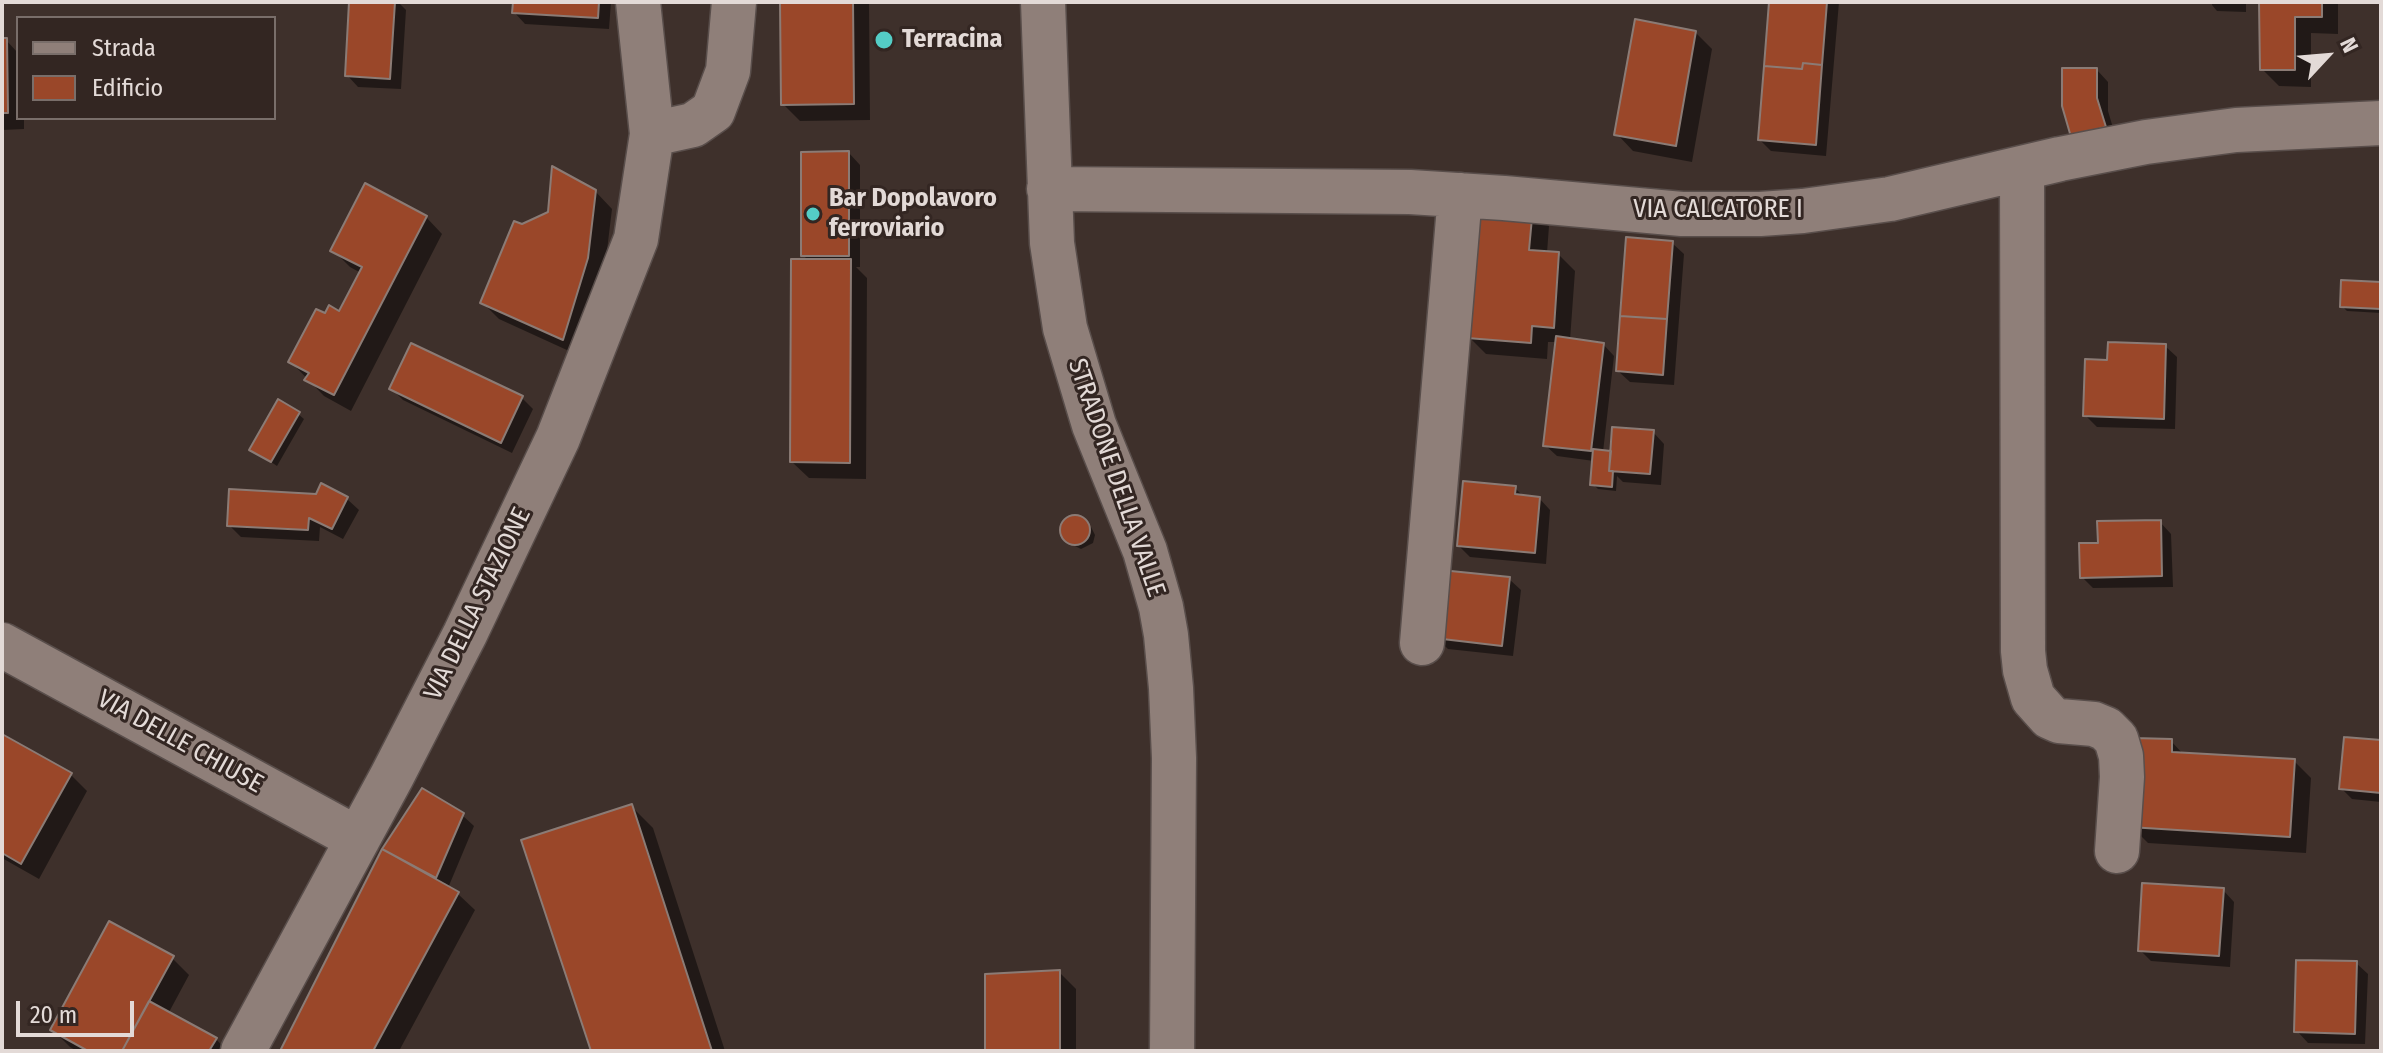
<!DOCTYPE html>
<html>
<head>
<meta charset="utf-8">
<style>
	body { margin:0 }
	#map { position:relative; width:2383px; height:1053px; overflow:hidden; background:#3e302b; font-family:"Fira Sans Condensed",sans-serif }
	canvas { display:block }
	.frame { position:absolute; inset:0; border:4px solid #e3dad7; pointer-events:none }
	.legend { position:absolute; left:16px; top:16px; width:260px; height:104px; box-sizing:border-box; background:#332622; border:2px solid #796e6a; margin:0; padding:10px 14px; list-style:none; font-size:24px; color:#e3dad7 }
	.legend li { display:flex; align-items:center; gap:16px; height:40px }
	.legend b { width:40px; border:2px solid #796e6a }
	.north { position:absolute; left:2287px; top:16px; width:80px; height:80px; -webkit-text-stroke:6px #332622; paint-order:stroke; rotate:64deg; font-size:22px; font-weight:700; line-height:32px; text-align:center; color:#e3dad7 }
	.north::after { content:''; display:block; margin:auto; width:28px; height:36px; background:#e3dad7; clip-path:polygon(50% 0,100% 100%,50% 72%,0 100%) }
	.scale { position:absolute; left:16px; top:1001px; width:118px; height:36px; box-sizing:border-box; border:4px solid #e3dad7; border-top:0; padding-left:10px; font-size:24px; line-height:28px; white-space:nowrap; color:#e3dad7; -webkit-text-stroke:6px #332622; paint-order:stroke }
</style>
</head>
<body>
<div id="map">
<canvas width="2383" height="1053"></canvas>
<div class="frame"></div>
<ul class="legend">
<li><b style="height:10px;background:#8f7f79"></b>Strada</li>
<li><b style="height:22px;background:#9a4729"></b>Edificio</li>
</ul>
<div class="north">N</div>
<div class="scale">20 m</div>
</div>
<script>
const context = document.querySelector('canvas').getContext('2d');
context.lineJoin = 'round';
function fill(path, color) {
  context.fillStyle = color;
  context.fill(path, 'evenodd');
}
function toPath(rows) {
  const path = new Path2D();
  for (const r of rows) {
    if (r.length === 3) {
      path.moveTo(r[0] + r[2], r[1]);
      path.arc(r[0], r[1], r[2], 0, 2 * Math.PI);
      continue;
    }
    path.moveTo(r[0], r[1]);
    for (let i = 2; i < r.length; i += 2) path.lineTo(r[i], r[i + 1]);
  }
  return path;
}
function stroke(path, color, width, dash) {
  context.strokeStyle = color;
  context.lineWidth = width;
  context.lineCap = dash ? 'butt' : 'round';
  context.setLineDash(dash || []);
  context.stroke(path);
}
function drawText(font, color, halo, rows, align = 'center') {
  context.font = font + ' "Fira Sans Condensed",sans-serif';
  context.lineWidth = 6;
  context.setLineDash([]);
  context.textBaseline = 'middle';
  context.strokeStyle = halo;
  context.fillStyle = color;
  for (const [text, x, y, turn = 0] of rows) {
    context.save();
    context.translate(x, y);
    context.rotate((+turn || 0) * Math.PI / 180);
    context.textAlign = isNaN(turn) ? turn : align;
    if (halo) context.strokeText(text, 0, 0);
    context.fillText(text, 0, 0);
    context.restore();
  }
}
const shadow = toPath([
	[351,2,398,2,406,10,401,89,358,87,347,75],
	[515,2,611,2,609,29,525,24,514,12],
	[782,2,869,2,870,120,800,121,783,104],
	[1771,2,1839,2,1826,156,1771,151,1760,140],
	[2212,2,2246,2,2246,12,2217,11,2212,5],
	[2261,2,2338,2,2338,34,2311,33,2311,87,2279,86,2262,69],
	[1695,32,1712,49,1692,162,1633,151,1617,134],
	[2,40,6,40,18,53,18,118,24,118,24,129,2,130],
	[2097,70,2108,82,2108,111,2116,138,2084,147],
	[849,153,860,165,860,267,856,267,867,278,866,479,809,478,792,462,809,261,803,255],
	[595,191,612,209,604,275,580,356,499,319,482,302,522,227],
	[1532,209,1549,226,1547,253,1558,254,1575,271,1570,340,1603,344,1614,356,1603,452,1612,453,1653,432,1664,444,1661,485,1623,482,1617,476,1616,491,1598,489,1593,484,1594,461,1557,456,1545,445,1557,342,1548,342,1547,359,1486,354,1469,337],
	[426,217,442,234,351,411,324,396,291,362,325,316,340,313,361,273,350,267,333,250],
	[1672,243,1684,254,1674,385,1630,382,1618,371],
	[2381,284,2381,313,2347,311,2342,306],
	[2165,346,2177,357,2175,429,2097,427,2085,415],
	[392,389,522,398,533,409,512,453,403,400],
	[298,414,304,419,277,466,252,449],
	[322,486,347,499,359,510,343,539,320,527,319,541,241,537,229,525,317,496],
	[1515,488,1524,497,1539,498,1550,510,1546,564,1470,557,1459,546],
	[1078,517,1091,527,1095,535,1093,543,1081,549,1073,545,1063,531,1066,521],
	[2160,522,2171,534,2173,587,2093,588,2082,577,2100,545],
	[1509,579,1521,590,1513,656,1448,649,1436,637],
	[2,736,71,775,87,791,39,879,2,858],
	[2171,741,2184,755,2294,761,2311,778,2306,853,2148,843,2131,826],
	[2381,742,2381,802,2352,799,2341,788],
	[632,807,653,828,725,1051,593,1051],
	[462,815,474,826,448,888,458,894,475,910,399,1051,282,1051,384,850],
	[2223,890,2234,902,2230,967,2151,961,2140,950],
	[172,958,189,975,168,1014,216,1039,227,1051,77,1051,70,1047,53,1030],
	[2356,963,2368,974,2365,1044,2308,1043,2297,1031],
	[1059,972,1076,989,1076,1051,987,1051]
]);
const building = toPath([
	[349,2,395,2,390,79,345,76,349,2],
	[513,2,599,2,598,18,512,13,513,2],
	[780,2,853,2,854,104,781,105,780,2],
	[1769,2,1827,2,1822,65,1803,63,1802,69,1764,66,1769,2],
	[2259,2,2322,2,2322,17,2295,17,2295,70,2260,70,2259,2],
	[1635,19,1696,31,1676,146,1614,135,1635,19],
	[2,38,7,38,8,113,2,113,2,38],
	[1803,63,1822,65,1816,145,1758,140,1764,66,1802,69,1803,63],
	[2062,68,2097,68,2097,98,2106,127,2071,137,2062,106,2062,68],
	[849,151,849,256,801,256,801,152,849,151],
	[552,166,596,190,588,258,563,340,480,303,514,221,522,224,548,212,552,166],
	[365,183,427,216,334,395,304,380,309,373,288,362,316,309,325,313,329,305,339,311,362,267,330,251,365,183],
	[1477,203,1533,207,1529,250,1559,252,1554,328,1532,326,1531,343,1467,338,1477,203],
	[1626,237,1673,241,1667,319,1620,316,1626,237],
	[791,259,851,259,850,463,790,462,791,259],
	[2341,280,2381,282,2381,309,2340,307,2341,280],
	[1620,316,1667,319,1663,375,1616,371,1620,316],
	[1556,336,1604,343,1591,451,1543,446,1556,336],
	[2108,342,2166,344,2164,419,2083,416,2085,359,2107,360,2108,342],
	[411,343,523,396,501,443,389,389,411,343],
	[278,399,300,412,271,462,249,450,278,399],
	[1612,427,1654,430,1650,474,1609,471,1612,427],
	[1593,449,1611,451,1609,471,1613,471,1612,487,1590,485,1593,449],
	[1463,481,1516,486,1515,494,1540,497,1535,553,1457,546,1463,481],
	[321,483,348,497,332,529,309,518,308,530,227,526,229,489,316,494,321,483],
	[1075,530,15],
	[2161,520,2162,576,2080,578,2079,543,2098,543,2097,521,2161,520],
	[1441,570,1510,577,1502,646,1434,638,1441,570],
	[2,734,72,773,21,864,2,853,2,734],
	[2344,737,2381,740,2381,793,2339,789,2344,737],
	[2134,738,2172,739,2172,752,2295,759,2290,837,2129,827,2134,738],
	[422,788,464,813,436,878,382,849,422,788],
	[632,804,712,1051,591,1051,521,840,632,804],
	[382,849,459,892,373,1051,280,1051,382,849],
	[2142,883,2224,888,2219,956,2138,951,2142,883],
	[109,921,174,956,122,1051,88,1051,50,1030,109,921],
	[2296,960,2357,961,2355,1034,2294,1032,2296,960],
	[1060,970,1060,1051,985,1051,985,974,1060,970],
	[149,1001,217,1038,209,1051,122,1051,149,1001]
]);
const minor = toPath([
	[1043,2,1052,243,1065,328,1094,425,1145,551,1161,607,1166,635,1171,688,1174,758,1172,1051],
	[652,134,693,125,713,111,728,71,734,2],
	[2022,169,2023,651,2025,670,2033,698,2050,717,2059,721,2094,724,2106,729,2116,739,2121,756,2122,777,2117,851],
	[1049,189,1410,192,1504,198,1682,214,1760,214,1803,211,1890,199,2060,159,2146,142,2236,130,2381,123],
	[1422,643,1460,195],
	[2,645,358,839],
	[243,1051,392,776,465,634,558,438,636,239,652,134,638,2]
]);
const markers = [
	[884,40,10,"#54cdc6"],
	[813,214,8,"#54cdc6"]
];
const poiNames = [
	["Terracina",902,40],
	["Bar Dopolavoro",829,199],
	["ferroviario",829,229]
];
const streetNames = [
	["VIA CALCATORE I",1718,210],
	["STRADONE DELLA VALLE",1116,478,71],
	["VIA DELLA STAZIONE",478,604,-64],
	["VIA DELLE CHIUSE",180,742,29]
];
fill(shadow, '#0007');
fill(building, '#9a4729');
stroke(building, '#8b7b75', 2);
stroke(minor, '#594e4b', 47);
stroke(minor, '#8f7f79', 44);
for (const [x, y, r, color] of markers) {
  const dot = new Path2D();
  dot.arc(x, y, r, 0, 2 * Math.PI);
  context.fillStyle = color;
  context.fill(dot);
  stroke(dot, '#332622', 3);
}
drawText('bold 26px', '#e3dad7', '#332622', poiNames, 'left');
drawText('26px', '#e3dad7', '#332622', streetNames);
</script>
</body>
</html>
